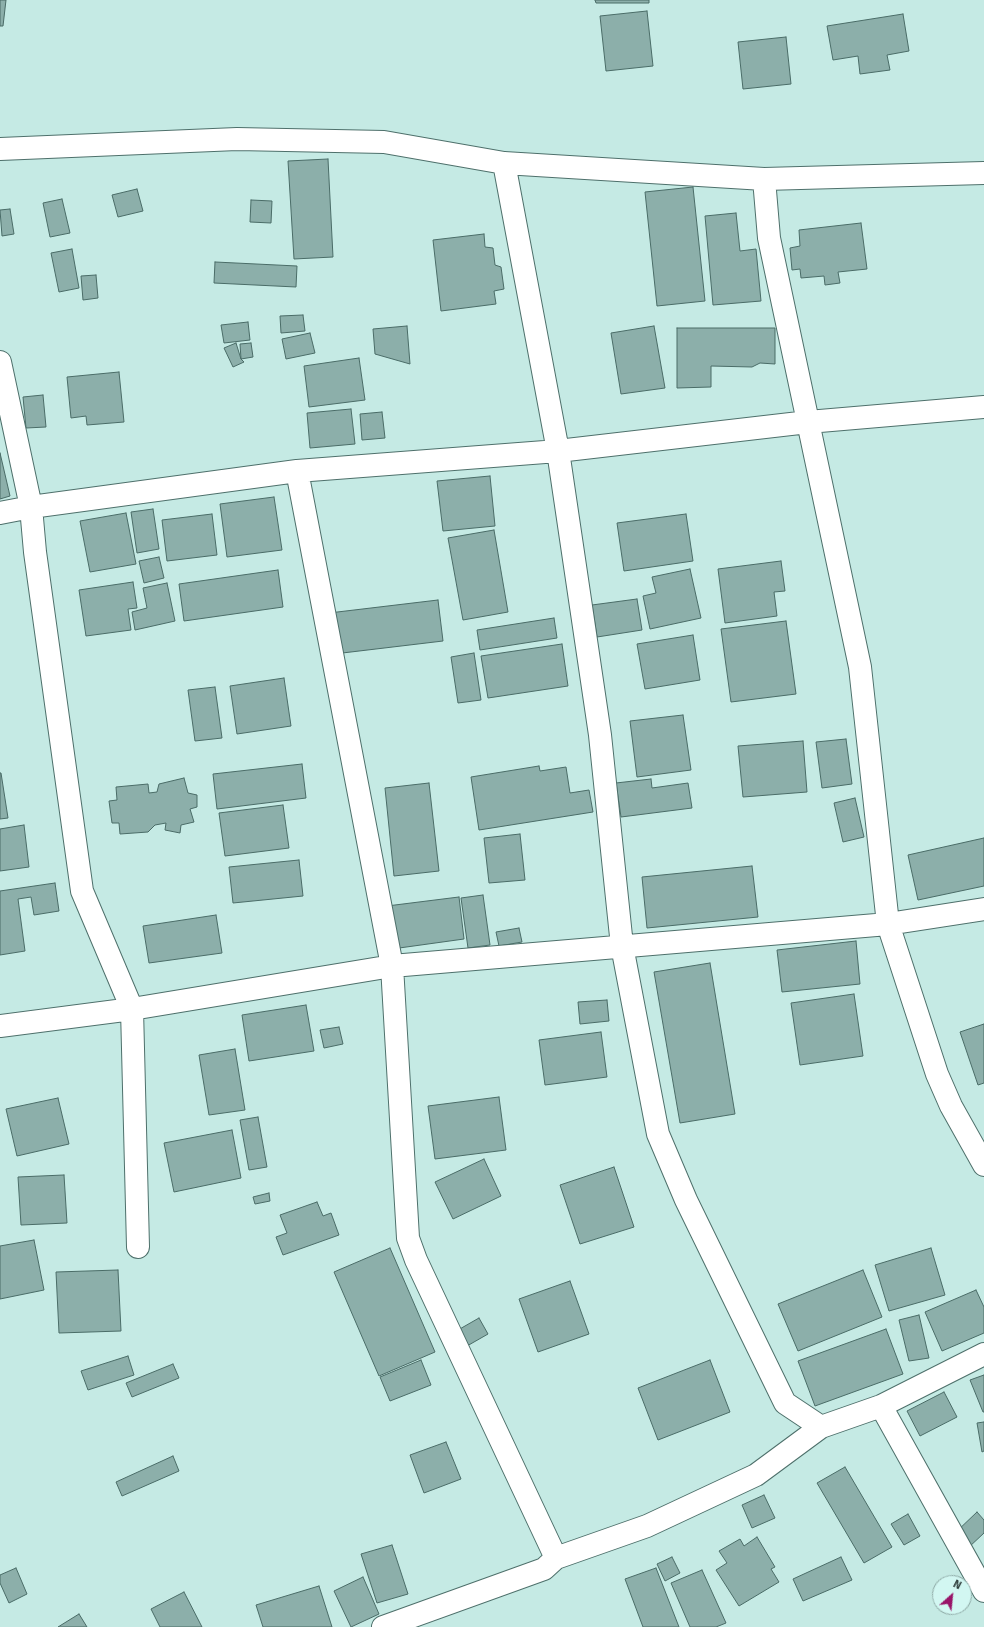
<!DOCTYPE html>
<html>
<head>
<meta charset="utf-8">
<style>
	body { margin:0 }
	#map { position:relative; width:984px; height:1627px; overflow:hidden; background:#c5eae4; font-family:Signika,sans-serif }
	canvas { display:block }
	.north { position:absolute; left:932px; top:1575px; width:40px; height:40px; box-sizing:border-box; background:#d2f7f2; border:1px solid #90aca8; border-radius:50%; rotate:27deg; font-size:11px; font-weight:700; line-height:16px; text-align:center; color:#2d3c3a }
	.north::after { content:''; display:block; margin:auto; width:14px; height:18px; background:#991469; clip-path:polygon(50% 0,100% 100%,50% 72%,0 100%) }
</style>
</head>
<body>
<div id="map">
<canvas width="984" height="1627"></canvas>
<div class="north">N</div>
</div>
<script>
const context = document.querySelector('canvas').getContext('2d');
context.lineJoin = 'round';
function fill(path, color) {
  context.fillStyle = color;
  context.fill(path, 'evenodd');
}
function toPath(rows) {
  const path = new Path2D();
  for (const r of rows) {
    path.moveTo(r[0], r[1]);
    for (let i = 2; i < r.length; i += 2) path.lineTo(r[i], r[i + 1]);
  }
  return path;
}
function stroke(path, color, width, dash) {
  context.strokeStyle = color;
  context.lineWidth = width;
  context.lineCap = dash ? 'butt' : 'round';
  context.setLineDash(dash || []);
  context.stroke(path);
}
const building = toPath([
	[0,0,6,0,3,26,0,26,0,0],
	[595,0,649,0,649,3,596,3,595,0],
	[647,11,653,66,606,71,600,16,647,11],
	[903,14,909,51,887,55,890,70,860,74,858,56,833,60,827,26,903,14],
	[786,37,791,84,743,89,738,42,786,37],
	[328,159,333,257,294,259,288,161,328,159],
	[693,187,705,301,657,306,645,192,693,187],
	[137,189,143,211,118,217,112,195,137,189],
	[62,199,70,233,50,237,43,203,62,199],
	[251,200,272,201,271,223,250,222,251,200],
	[10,209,14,234,2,236,0,210,10,209],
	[736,213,740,251,756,249,761,301,713,305,705,216,736,213],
	[861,223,867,269,838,272,840,283,825,285,824,276,801,278,800,269,792,270,790,248,800,246,799,230,861,223],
	[484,234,485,247,493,248,495,265,501,267,504,289,494,291,496,304,441,311,433,240,484,234],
	[72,249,79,288,59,292,51,253,72,249],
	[215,262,297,266,296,287,214,283,215,262],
	[96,275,98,298,83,300,81,276,96,275],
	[303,315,305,331,281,333,280,316,303,315],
	[248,322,250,340,224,343,221,325,248,322],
	[407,326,410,364,375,354,373,329,407,326],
	[654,326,665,388,621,394,611,333,654,326],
	[677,328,775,328,775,364,760,363,752,367,711,366,711,387,677,388,677,328],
	[310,333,315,353,286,359,282,339,310,333],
	[236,343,241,359,244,362,233,367,224,348,236,343],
	[251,343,253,357,241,359,240,344,251,343],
	[359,358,365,400,309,407,304,366,359,358],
	[119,372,124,422,87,425,86,416,71,418,67,377,119,372],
	[43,395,46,427,26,428,23,397,43,395],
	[351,409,355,444,310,448,307,413,351,409],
	[382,412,385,438,362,440,360,414,382,412],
	[0,453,10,496,0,499,0,453],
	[490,476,495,526,443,531,437,481,490,476],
	[274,497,282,550,227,557,220,504,274,497],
	[153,509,159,549,137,553,131,512,153,509],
	[126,513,136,564,90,572,80,521,126,513],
	[212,514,217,555,167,561,162,520,212,514],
	[686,514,693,561,624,571,617,523,686,514],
	[494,530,508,612,463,620,448,538,494,530],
	[159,557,164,578,144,583,139,561,159,557],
	[781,561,785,591,774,592,777,616,725,623,718,569,781,561],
	[690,569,701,618,650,629,643,596,656,593,652,577,690,569],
	[278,570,283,607,184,621,179,584,278,570],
	[133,582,137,608,128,609,131,630,86,636,79,590,133,582],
	[167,583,175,621,135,630,132,612,147,608,143,588,167,583],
	[637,599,642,630,597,637,592,605,637,599],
	[438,600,443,641,334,654,329,613,438,600],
	[554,618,557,638,480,650,477,630,554,618],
	[786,621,796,694,731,702,721,629,786,621],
	[693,635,700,680,645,689,637,644,693,635],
	[562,644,568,686,488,698,481,656,562,644],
	[474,653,481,700,458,703,451,657,474,653],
	[284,678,291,726,237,734,230,686,284,678],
	[215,687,222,738,195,741,188,690,215,687],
	[683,715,691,770,637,777,630,721,683,715],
	[846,739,852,784,822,788,816,742,846,739],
	[803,741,807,792,743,797,738,746,803,741],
	[302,764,306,798,217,809,213,774,302,764],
	[539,766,540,771,566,767,570,793,589,790,593,812,479,830,471,777,539,766],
	[0,773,1,773,8,818,0,819,0,773],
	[184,778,188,793,197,795,197,807,190,809,194,822,181,825,180,833,165,830,166,823,155,825,148,832,120,834,119,823,112,823,109,801,117,800,116,787,148,784,149,793,157,792,159,784,184,778],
	[651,779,652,788,688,783,692,808,621,817,616,783,651,779],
	[429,783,439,871,394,876,385,788,429,783],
	[855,798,864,837,843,842,834,803,855,798],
	[283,805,289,848,225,856,219,813,283,805],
	[24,825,29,867,0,871,0,829,24,825],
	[520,834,525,880,489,883,484,838,520,834],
	[984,838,984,886,918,900,908,855,984,838],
	[299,860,303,896,233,903,229,867,299,860],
	[752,866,758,917,647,928,642,877,752,866],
	[55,883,59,911,34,915,31,897,18,899,25,951,0,955,0,891,55,883],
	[483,895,490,945,468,948,461,898,483,895],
	[459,897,464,939,392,949,387,906,459,897],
	[216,915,222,953,149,963,143,926,216,915],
	[519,928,522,942,499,946,496,932,519,928],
	[856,941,860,984,782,992,777,950,856,941],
	[710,963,735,1114,680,1123,654,972,710,963],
	[854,994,863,1056,800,1065,791,1003,854,994],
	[607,1000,609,1021,580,1024,578,1002,607,1000],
	[306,1005,314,1051,249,1061,242,1015,306,1005],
	[984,1024,984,1083,978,1085,960,1032,984,1024],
	[339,1027,343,1044,324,1048,320,1030,339,1027],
	[601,1032,607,1077,545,1085,539,1040,601,1032],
	[235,1049,245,1110,209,1115,199,1055,235,1049],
	[499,1097,506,1150,435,1159,428,1106,499,1097],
	[58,1098,69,1144,17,1156,6,1109,58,1098],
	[258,1117,267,1167,249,1170,240,1120,258,1117],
	[232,1130,241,1178,174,1192,164,1143,232,1130],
	[484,1159,501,1196,453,1219,435,1182,484,1159],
	[614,1167,634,1227,580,1244,560,1185,614,1167],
	[64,1175,67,1223,21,1225,18,1177,64,1175],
	[269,1193,270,1201,255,1204,253,1197,269,1193],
	[317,1202,323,1216,331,1213,339,1235,283,1255,276,1237,287,1233,280,1215,317,1202],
	[34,1240,44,1290,0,1299,0,1246,34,1240],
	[390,1248,435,1352,379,1376,334,1272,390,1248],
	[931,1248,945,1295,889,1311,875,1265,931,1248],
	[118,1270,121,1331,59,1333,56,1272,118,1270],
	[863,1270,882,1317,798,1351,778,1304,863,1270],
	[570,1281,589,1334,538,1352,519,1299,570,1281],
	[976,1290,984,1307,984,1333,942,1351,925,1312,976,1290],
	[919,1315,929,1358,909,1361,899,1320,919,1315],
	[479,1318,488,1334,467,1346,458,1330,479,1318],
	[886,1329,903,1374,815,1406,798,1361,886,1329],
	[128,1356,134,1375,88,1390,81,1371,128,1356],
	[421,1360,431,1385,390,1401,380,1377,421,1360],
	[710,1360,730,1412,658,1440,638,1388,710,1360],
	[173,1364,179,1378,132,1397,126,1383,173,1364],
	[984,1375,984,1412,983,1412,970,1380,984,1375],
	[944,1392,957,1417,920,1436,907,1411,944,1392],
	[984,1422,984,1451,982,1452,977,1423,984,1422],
	[446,1442,461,1479,424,1493,410,1455,446,1442],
	[173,1456,179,1471,122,1496,116,1482,173,1456],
	[845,1467,892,1547,864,1563,817,1483,845,1467],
	[764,1495,775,1518,752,1528,742,1505,764,1495],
	[977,1512,984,1520,984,1533,968,1548,955,1533,977,1512],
	[908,1514,920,1536,904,1545,891,1524,908,1514],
	[757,1537,775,1567,771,1569,779,1582,739,1606,716,1570,727,1563,719,1551,740,1539,744,1546,757,1537],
	[392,1545,408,1594,377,1603,361,1554,392,1545],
	[672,1557,680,1573,665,1581,657,1564,672,1557],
	[841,1557,852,1580,803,1601,793,1579,841,1557],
	[16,1568,27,1594,9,1603,0,1583,0,1575,16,1568],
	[656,1568,679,1627,643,1627,625,1579,656,1568],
	[702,1570,726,1623,716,1627,690,1627,671,1583,702,1570],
	[363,1577,379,1614,351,1627,334,1591,363,1577],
	[319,1586,332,1627,263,1627,256,1605,319,1586],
	[184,1592,202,1627,160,1627,151,1609,184,1592],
	[79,1614,87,1627,58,1627,79,1614]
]);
const minor = toPath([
	[0,149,237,139,384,142,504,163,764,179,984,173],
	[504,163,558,451,600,735,622,946,658,1134,686,1200,785,1403,821,1427],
	[764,179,769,238,860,667,888,924,937,1074,951,1106,984,1165],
	[0,362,31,507,35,552,82,891,132,1009,138,1247],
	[297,471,392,966,408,1238,416,1260,556,1558],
	[0,513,31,507,297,471,558,451,808,422,984,407],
	[0,1026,132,1009,392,966,888,924,984,909],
	[881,1406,984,1591],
	[383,1627,544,1569,556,1558,647,1526,756,1475,821,1427,881,1406,984,1354]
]);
fill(building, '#8cafaa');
stroke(building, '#4a6c67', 1);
stroke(minor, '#4e706b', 24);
stroke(minor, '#fff', 22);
</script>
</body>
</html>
